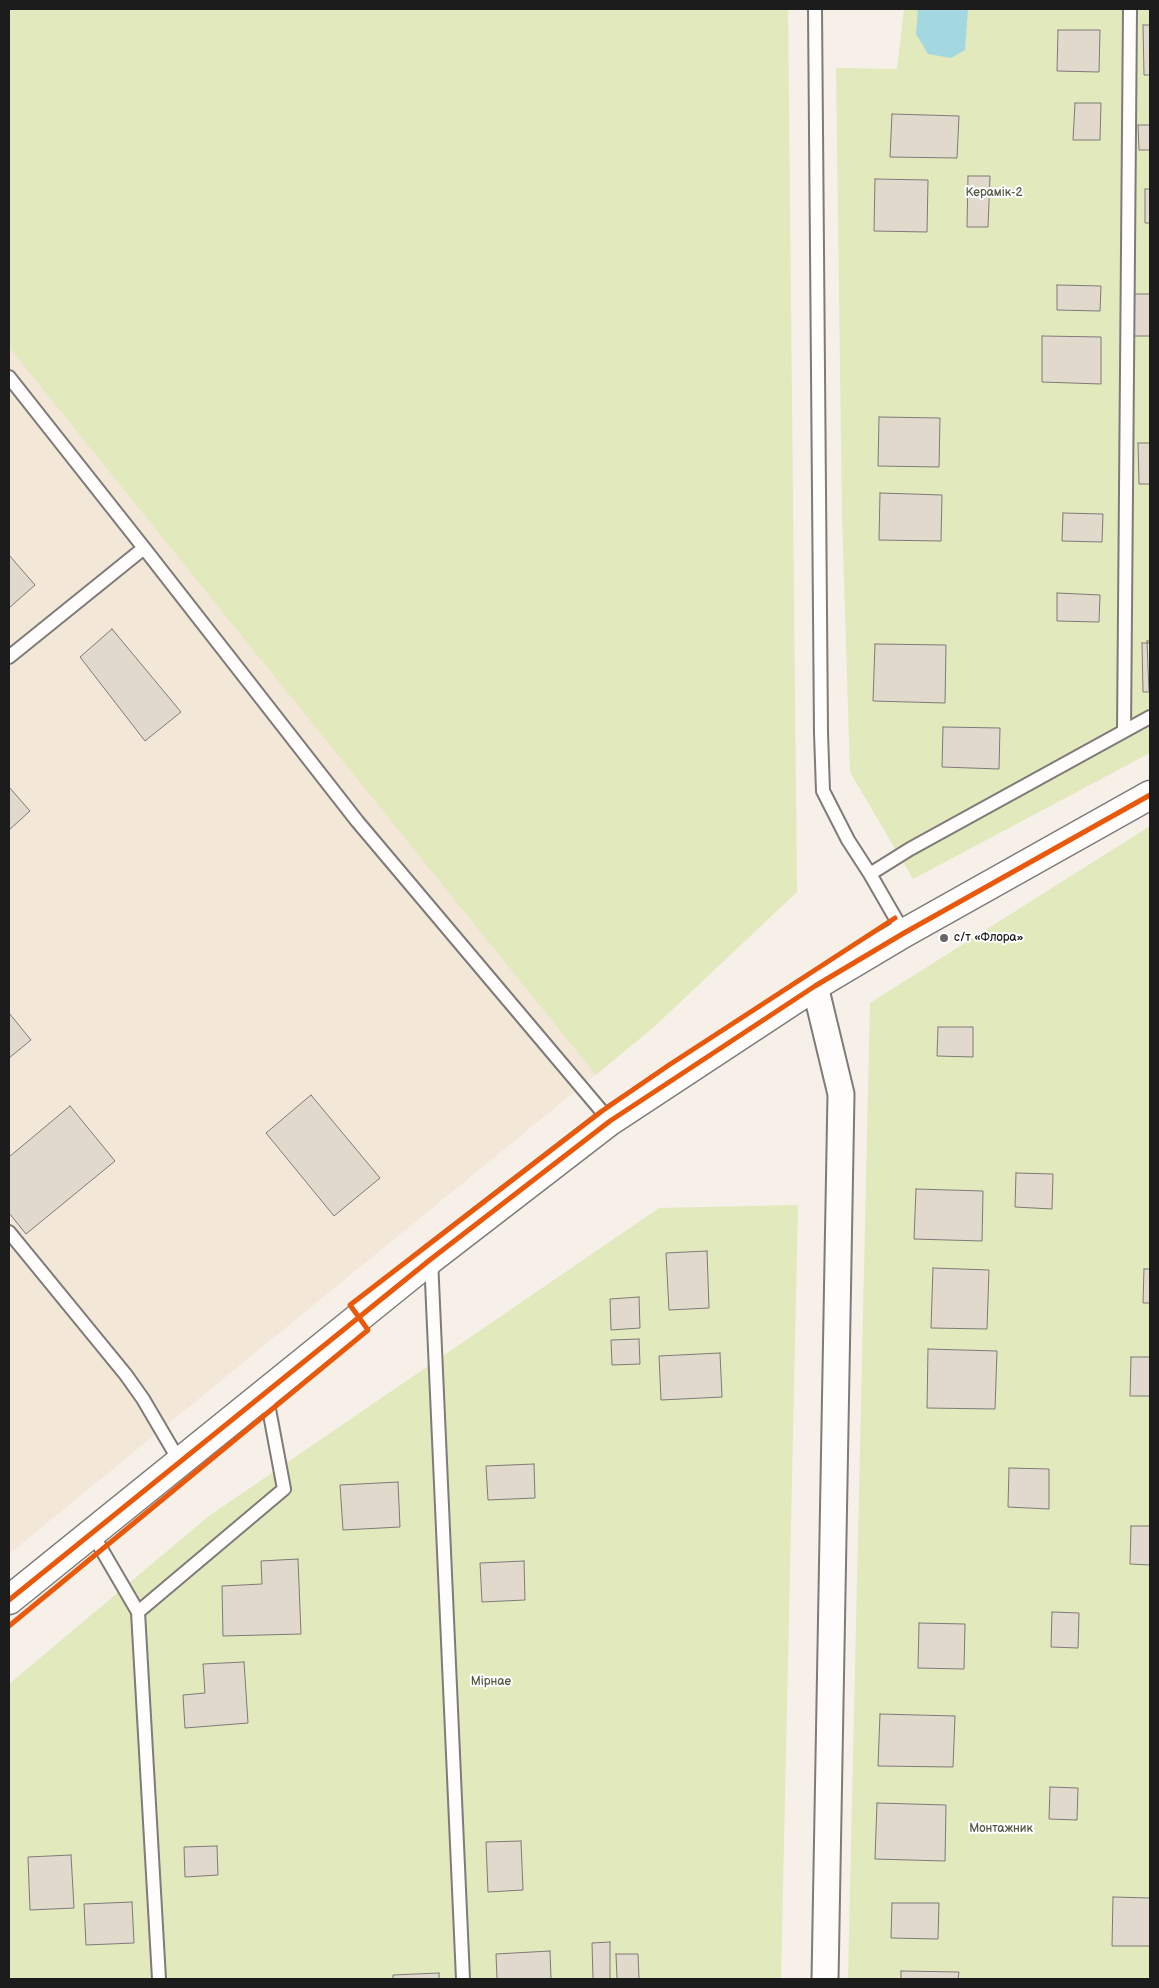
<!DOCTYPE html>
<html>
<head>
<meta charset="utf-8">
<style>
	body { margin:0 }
	#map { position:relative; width:1159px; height:1988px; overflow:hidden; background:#f6f0e9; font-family:"Balsamiq Sans",sans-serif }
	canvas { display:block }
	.frame { position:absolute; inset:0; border:10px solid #1c1c1c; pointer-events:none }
</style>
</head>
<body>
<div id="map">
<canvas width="1159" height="1988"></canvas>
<div class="frame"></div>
</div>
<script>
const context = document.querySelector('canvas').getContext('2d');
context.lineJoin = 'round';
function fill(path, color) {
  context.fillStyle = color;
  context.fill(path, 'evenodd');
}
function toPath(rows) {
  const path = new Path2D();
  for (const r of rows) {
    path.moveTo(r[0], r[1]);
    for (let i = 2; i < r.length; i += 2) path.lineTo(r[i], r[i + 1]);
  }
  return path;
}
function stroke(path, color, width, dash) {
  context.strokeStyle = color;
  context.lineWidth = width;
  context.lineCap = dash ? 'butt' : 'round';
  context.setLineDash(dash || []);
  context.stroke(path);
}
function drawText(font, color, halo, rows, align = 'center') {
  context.font = font + ' "Balsamiq Sans",sans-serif';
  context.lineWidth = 4;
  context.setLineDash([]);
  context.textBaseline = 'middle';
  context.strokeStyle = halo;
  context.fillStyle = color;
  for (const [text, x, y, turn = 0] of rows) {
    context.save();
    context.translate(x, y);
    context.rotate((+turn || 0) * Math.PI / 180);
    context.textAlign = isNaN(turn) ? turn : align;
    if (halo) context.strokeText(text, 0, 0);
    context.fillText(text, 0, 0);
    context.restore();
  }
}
const built = toPath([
	[9,262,655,1026,9,1554]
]);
const green = toPath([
	[9,9,788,9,797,892,655,1026,596,1075,9,347],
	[904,9,1150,9,1150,753,913,879,850,772,842,517,836,68,897,69],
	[1150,826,1150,1979,848,1979,870,1003],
	[798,1205,781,1979,9,1979,9,1684,209,1516,659,1208]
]);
const water = toPath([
	[918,9,968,9,965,50,951,58,928,54,916,34]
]);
const building = toPath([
	[1143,25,1150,25,1150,75,1144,75,1143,25],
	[1058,30,1100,30,1099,72,1057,71,1058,30],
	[1075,103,1101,103,1100,140,1073,140,1075,103],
	[892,114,959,116,957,158,890,157,892,114],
	[1138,125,1150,125,1150,150,1139,150,1138,125],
	[968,176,990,176,988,227,967,227,968,176],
	[875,179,928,180,927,232,874,231,875,179],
	[1145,189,1150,189,1150,223,1145,223,1145,189],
	[1057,285,1101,286,1100,311,1057,310,1057,285],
	[1130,294,1150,294,1150,336,1131,336,1130,294],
	[1042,336,1101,337,1101,384,1042,382,1042,336],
	[879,417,940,418,939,467,878,466,879,417],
	[1138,443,1150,443,1150,484,1139,484,1138,443],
	[880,493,942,495,941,541,879,540,880,493],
	[1063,513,1103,514,1102,542,1062,541,1063,513],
	[9,555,35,585,9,608,9,555],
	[1057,593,1100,595,1099,622,1057,621,1057,593],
	[112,629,181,712,145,741,80,657,112,629],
	[1147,641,1150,641,1150,691,1149,691,1147,641],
	[1142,643,1150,643,1150,692,1143,692,1142,643],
	[875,644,946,645,945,703,873,701,875,644],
	[943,727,1000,728,999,769,942,767,943,727],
	[9,787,30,811,9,830,9,787],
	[9,1013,31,1040,9,1058,9,1013],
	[938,1027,973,1027,973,1057,937,1056,938,1027],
	[311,1095,380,1178,334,1216,266,1133,311,1095],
	[70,1106,115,1161,26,1234,9,1213,9,1157,70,1106],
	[1016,1173,1053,1174,1052,1209,1015,1207,1016,1173],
	[916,1189,983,1191,982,1241,914,1239,916,1189],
	[707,1251,709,1308,669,1310,666,1253,707,1251],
	[933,1268,989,1270,987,1329,931,1328,933,1268],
	[1144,1269,1150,1269,1150,1303,1143,1303,1144,1269],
	[639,1297,640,1328,611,1330,610,1299,639,1297],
	[639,1339,640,1364,612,1365,611,1340,639,1339],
	[928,1349,997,1351,995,1409,927,1408,928,1349],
	[720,1353,722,1397,661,1400,659,1356,720,1353],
	[1131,1357,1150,1357,1150,1396,1130,1396,1131,1357],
	[534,1464,535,1498,488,1500,486,1466,534,1464],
	[1009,1468,1049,1469,1049,1509,1008,1507,1009,1468],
	[398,1482,400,1527,343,1530,340,1485,398,1482],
	[1131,1526,1150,1526,1150,1565,1130,1564,1131,1526],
	[298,1559,301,1634,223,1636,222,1586,262,1584,261,1561,298,1559],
	[524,1561,525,1600,482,1602,480,1563,524,1561],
	[1052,1612,1079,1613,1078,1648,1051,1647,1052,1612],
	[919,1623,965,1624,964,1669,918,1668,919,1623],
	[244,1662,248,1723,185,1728,183,1695,205,1693,203,1664,244,1662],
	[880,1714,955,1716,953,1767,878,1766,880,1714],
	[1050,1787,1078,1788,1077,1820,1049,1819,1050,1787],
	[877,1803,946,1805,945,1861,875,1859,877,1803],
	[521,1841,523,1890,488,1892,486,1842,521,1841],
	[217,1846,218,1875,185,1877,184,1847,217,1846],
	[71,1855,74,1908,30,1910,28,1857,71,1855],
	[1113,1897,1150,1898,1150,1946,1112,1946,1113,1897],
	[132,1902,134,1943,86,1945,84,1904,132,1902],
	[892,1903,939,1903,938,1939,891,1938,892,1903],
	[610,1942,610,1979,593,1979,592,1943,610,1942],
	[550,1951,551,1979,497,1979,496,1954,550,1951],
	[616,1954,638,1954,639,1979,617,1979,616,1954],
	[901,1971,959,1972,958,1979,901,1979,901,1971],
	[439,1973,439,1979,393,1979,393,1975,439,1973]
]);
const lane = toPath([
	[815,9,821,733,823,791,848,840,870,874,904,933],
	[9,377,144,548],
	[9,657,144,548,357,821,610,1121],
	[1124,731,1130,9],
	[870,874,910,849,1150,717],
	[9,1232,126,1375,143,1399,180,1462],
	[431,1259,463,1979],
	[92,1533,138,1612,159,1979],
	[138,1612,284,1489,266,1393]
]);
const street = toPath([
	[815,986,841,1094,825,1979]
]);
const secondary = toPath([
	[9,1600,431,1259,610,1121,815,986,904,933,1150,795]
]);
const cycleway = toPath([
	[9,1600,431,1259,610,1121,815,986,904,933,1150,795],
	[9,1626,368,1330,350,1305,602,1111,669,1065,895,918]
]);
const markers = [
	[944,938,5,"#686664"]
];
const parkNames = [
	["Керамік-2",994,193],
	["Мірнае",491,1682],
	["Монтажник",1001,1829]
];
const poiNames = [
	["с/т «Флора»",954,938]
];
fill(built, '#f3e7d8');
fill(green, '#e1e9bd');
fill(water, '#a3d8e0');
fill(building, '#e2d9cd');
stroke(building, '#7e7b78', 1);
stroke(lane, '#7e7b78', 16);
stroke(street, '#7e7b78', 29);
stroke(secondary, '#7e7b78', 31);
stroke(lane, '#fefdfc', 12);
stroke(street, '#fefdfc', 25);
stroke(secondary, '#fefdfc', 28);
stroke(cycleway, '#e8590c', 5);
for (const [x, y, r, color] of markers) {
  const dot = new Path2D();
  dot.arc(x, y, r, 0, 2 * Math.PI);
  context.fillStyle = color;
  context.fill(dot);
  stroke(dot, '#fff', 2);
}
drawText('12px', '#525842', '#fff', parkNames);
drawText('12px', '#1c1c1c', '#fff', poiNames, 'left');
</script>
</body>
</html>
